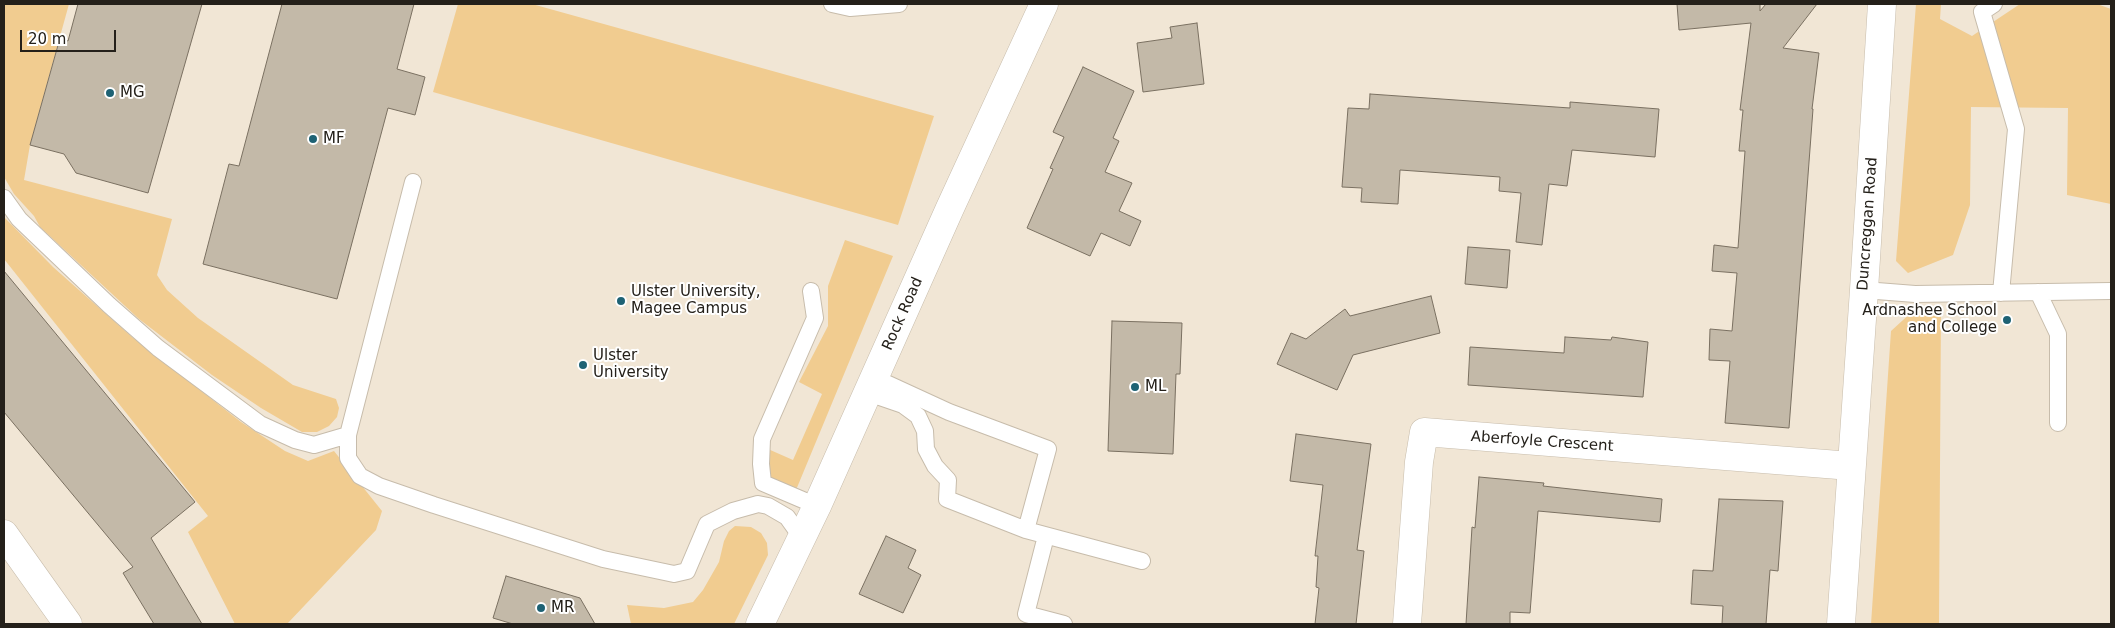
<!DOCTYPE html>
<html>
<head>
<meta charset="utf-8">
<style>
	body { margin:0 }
	#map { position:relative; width:2115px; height:628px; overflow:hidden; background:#f1e6d5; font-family:"DejaVu Sans",sans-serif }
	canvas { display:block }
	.frame { position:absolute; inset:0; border:5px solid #24201a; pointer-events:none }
	.scale { position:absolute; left:20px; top:30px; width:96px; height:22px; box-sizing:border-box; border:2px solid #24201a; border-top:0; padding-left:6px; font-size:15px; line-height:18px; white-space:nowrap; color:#24201a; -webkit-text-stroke:4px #fff; paint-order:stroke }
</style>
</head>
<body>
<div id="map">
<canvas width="2115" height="628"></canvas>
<div class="frame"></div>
<div class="scale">20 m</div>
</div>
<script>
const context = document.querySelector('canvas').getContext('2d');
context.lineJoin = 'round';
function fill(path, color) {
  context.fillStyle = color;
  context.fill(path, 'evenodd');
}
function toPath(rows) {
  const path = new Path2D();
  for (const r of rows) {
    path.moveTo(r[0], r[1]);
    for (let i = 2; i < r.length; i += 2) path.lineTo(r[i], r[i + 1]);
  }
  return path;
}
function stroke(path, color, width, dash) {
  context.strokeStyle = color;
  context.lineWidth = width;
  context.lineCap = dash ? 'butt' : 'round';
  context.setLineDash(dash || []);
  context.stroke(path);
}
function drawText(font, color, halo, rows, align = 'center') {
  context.font = font + ' "DejaVu Sans",sans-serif';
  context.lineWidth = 4;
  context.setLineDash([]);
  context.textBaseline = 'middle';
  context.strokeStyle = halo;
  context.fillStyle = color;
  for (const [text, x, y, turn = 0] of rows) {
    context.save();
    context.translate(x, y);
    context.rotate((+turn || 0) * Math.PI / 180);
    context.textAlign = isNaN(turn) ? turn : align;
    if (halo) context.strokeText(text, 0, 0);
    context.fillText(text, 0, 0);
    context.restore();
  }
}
const green = toPath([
	[4,4,69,4,30,145,24,180,172,219,157,275,167,290,198,318,293,385,336,399,339,408,337,417,329,426,317,432,302,432,261,408,212,375,139,319,40,227,34,216,14,194,4,177],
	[458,4,532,4,934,116,898,225,433,92],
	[1916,4,1941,4,1940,19,1972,36,2020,4,2097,4,2111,9,2111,204,2067,195,2068,108,1971,107,1970,205,1953,255,1908,273,1896,261],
	[4,217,53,267,132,337,241,422,285,451,308,461,334,451,382,511,376,530,287,624,235,624,188,532,208,516,4,259],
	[845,240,893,256,796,490,767,477,768,449,793,460,822,394,799,382,828,326,828,286],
	[1941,309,1939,624,1871,624,1891,331,1914,310],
	[735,526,751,527,761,533,767,543,768,555,734,624,631,624,627,605,664,608,693,602,703,590,719,562,724,541,729,531]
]);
const building = toPath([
	[78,4,202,4,148,193,76,173,64,154,30,145,60,38,68,41,78,4],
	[282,4,414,4,397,69,425,77,415,115,388,108,337,299,203,264,229,164,239,166,282,4],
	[1677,4,1760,4,1760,11,1766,4,1817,4,1783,48,1819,53,1812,109,1813,109,1789,428,1725,423,1730,361,1709,360,1710,329,1732,331,1737,273,1712,271,1714,245,1738,248,1745,151,1739,151,1743,110,1740,110,1751,23,1679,30,1677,4],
	[1197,23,1204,84,1143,92,1137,43,1172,38,1170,27,1197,23],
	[1083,67,1134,91,1113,138,1119,141,1105,172,1132,183,1119,211,1141,221,1130,246,1101,233,1090,256,1027,228,1053,169,1050,168,1064,137,1053,132,1083,67],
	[1370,94,1570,108,1570,102,1659,109,1655,157,1572,150,1567,186,1549,184,1542,245,1516,242,1521,193,1499,191,1500,177,1400,170,1398,204,1361,202,1362,188,1342,187,1348,108,1369,109,1370,94],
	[1468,247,1510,250,1507,288,1465,284,1468,247],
	[4,271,195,502,151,538,202,624,154,624,123,573,133,567,4,412,4,271],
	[1431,296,1440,333,1353,355,1337,390,1277,364,1291,333,1306,339,1345,309,1350,316,1431,296],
	[1112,321,1182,323,1180,374,1176,374,1173,454,1108,451,1112,321],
	[1565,337,1611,340,1612,337,1648,342,1643,397,1468,385,1470,347,1564,353,1565,337],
	[1296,434,1371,444,1357,550,1364,551,1356,624,1315,624,1319,588,1316,587,1318,556,1315,556,1323,485,1290,481,1296,434],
	[1479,477,1544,483,1543,486,1662,499,1660,522,1538,511,1530,613,1510,612,1510,624,1466,624,1472,527,1475,528,1479,477],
	[1719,499,1783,501,1778,571,1770,570,1766,624,1722,624,1723,606,1691,604,1693,570,1713,571,1719,499],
	[886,536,916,550,908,568,921,575,903,613,859,594,886,536],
	[506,576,580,598,595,624,513,624,493,618,506,576]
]);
const lane = toPath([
	[832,4,850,8,899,4],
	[1994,4,1982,12,2016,129,2001,293],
	[413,182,348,435,348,458,360,476,379,486,434,505,603,559,674,574,687,571,707,524,733,511,758,504,768,506,787,517,802,538],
	[4,198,19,219,109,305,158,348,260,424,295,440,314,445,348,435],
	[1864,290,1915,294,2111,291],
	[811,291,815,318,762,439,761,464,763,483,817,506],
	[2038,292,2058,334,2058,423],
	[875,378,949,412,1048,449,1026,530],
	[868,393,903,405,918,416,925,431,926,449,935,466,948,480,947,499,1026,530,1142,561],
	[1046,536,1026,614,1064,624]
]);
const street = toPath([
	[760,624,817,506,950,208,1044,4],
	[1407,624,1419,462,1424,432,1851,466]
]);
const secondary = toPath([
	[1841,624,1864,290,1882,4]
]);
const highway = toPath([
	[4,534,68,624]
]);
const markers = [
	[110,93,5,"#1e6274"],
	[313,139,5,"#1e6274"],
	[621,301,5,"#1e6274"],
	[2007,320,5,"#1e6274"],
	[583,365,5,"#1e6274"],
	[1135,387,5,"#1e6274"],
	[541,608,5,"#1e6274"]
];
const poiNames = [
	["MG",120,93],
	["MF",323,139],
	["Ulster University,",631,292],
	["Magee Campus",631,309],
	["Ardnashee School",1997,311,"right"],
	["and College",1997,328,"right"],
	["Ulster",593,356],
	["University",593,373],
	["ML",1145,387],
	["MR",551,608]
];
const streetNames = [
	["Duncreggan Road",1868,224,-86],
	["Rock Road",903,314,-66],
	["Aberfoyle Crescent",1542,442,4]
];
fill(green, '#f1cc90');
fill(building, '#c3b9a8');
stroke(building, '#7a7061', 1);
stroke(lane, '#c7bcab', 18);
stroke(street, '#c7bcab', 29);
stroke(secondary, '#c7bcab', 29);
stroke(highway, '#c7bcab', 29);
stroke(lane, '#fff', 16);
stroke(street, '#fff', 28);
stroke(secondary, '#fff', 28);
stroke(highway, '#fff', 28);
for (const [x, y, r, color] of markers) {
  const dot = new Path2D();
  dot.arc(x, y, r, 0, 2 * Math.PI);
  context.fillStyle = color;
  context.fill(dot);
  stroke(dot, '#fff', 2);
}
drawText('15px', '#24201a', '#fff', poiNames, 'left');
drawText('15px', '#24201a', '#fff', streetNames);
</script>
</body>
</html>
